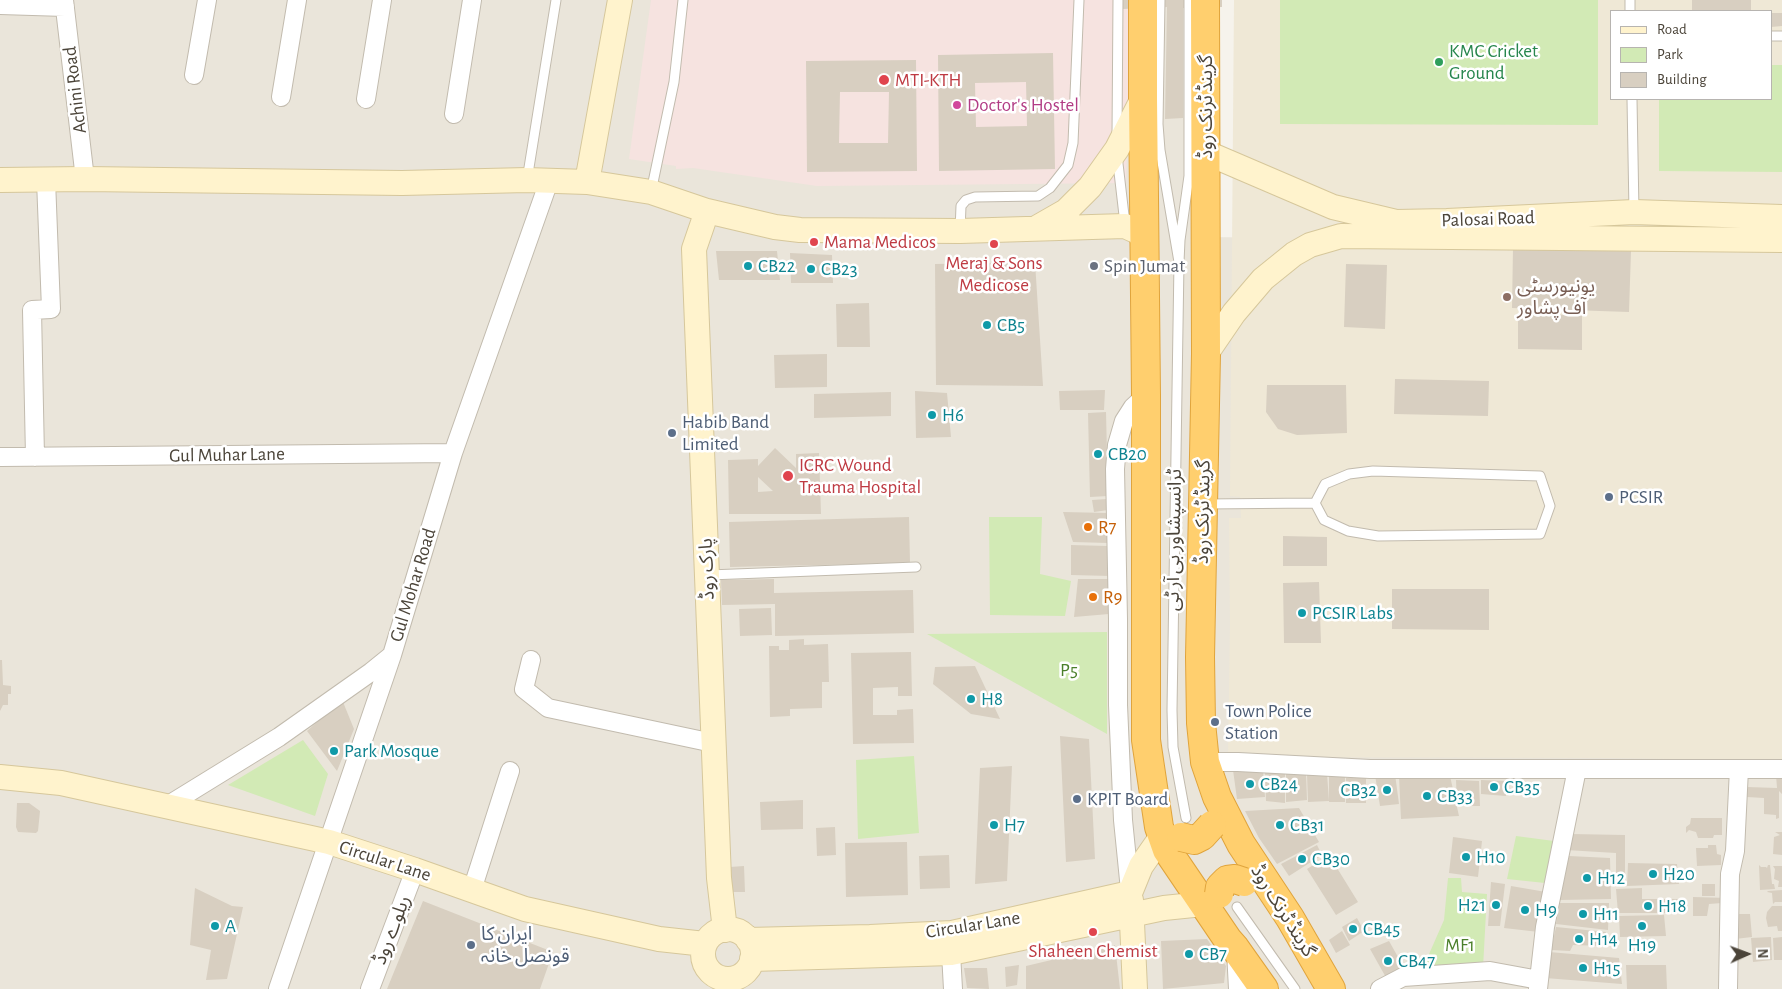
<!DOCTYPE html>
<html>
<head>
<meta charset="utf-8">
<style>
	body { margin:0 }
	#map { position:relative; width:1782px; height:989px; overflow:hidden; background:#f6f3ec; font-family:"Alegreya Sans",sans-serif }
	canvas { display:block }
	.legend { position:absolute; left:1610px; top:10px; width:162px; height:90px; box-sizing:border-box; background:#fff; border:1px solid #b7b4b0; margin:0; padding:6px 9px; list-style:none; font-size:15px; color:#4b4439 }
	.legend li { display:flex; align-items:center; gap:10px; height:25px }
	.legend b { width:25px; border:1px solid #b7b4b0 }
	.north { position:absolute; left:1722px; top:929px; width:50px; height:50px; -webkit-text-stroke:4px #fff; paint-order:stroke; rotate:88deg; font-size:14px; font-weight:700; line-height:20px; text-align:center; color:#4b4439 }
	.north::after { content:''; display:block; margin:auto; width:18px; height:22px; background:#4b4439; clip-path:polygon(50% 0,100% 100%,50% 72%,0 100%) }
</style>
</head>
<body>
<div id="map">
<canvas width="1782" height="989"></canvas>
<ul class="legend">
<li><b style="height:6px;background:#fff3cd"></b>Road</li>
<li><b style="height:14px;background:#d2eab5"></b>Park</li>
<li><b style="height:14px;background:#d8cfc1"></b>Building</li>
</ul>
<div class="north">N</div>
</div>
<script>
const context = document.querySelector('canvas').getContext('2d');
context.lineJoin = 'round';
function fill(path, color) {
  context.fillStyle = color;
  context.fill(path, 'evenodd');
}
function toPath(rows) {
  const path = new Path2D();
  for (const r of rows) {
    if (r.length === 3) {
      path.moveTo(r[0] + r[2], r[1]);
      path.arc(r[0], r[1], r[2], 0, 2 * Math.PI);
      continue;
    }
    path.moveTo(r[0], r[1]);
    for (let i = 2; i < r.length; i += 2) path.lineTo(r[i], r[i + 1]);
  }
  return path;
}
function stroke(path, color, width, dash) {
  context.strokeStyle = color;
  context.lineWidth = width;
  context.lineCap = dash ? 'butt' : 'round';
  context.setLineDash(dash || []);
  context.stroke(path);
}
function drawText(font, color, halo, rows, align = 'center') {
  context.font = font + ' "Alegreya Sans","Noto Sans Arabic",sans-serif';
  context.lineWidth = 5;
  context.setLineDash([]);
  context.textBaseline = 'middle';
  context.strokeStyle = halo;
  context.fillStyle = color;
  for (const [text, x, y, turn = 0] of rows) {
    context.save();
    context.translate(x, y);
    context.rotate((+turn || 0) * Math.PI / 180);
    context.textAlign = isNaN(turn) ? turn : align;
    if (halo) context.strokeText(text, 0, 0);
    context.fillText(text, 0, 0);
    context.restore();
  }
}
const residential = toPath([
	[0,0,1203,0,1205,237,1782,243,1782,989,0,989]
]);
const education = toPath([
	[1234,0,1782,0,1782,761,1615,758,1228,757,1230,624,1229,518,1241,518,1240,497,1230,496],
	[1611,11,1771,11,1771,99,1611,99]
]);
const medical = toPath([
	[651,0,1131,0,1126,183,817,186,693,168,676,169,676,166,629,159]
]);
const green = toPath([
	[1280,0,1598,0,1598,125,1280,124],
	[1771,65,1782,65,1782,172,1659,171,1659,99,1771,99],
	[989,517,1042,517,1040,574,1071,581,1065,616,990,615],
	[1107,632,1107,734,927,634],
	[303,740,328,774,315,816,228,785],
	[914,756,919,833,858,839,856,760],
	[1516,836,1554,841,1545,883,1507,879],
	[1448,878,1461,878,1462,892,1487,894,1483,968,1422,970,1444,920]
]);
const building = toPath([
	[1123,0,1222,0,1222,7,1183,8,1183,118,1165,119,1167,7,1123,9],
	[1692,0,1751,0,1751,11,1692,11],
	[1771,13,1782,13,1782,26,1771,27],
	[1053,53,1055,169,939,171,938,55],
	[1026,82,1027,126,976,127,975,83],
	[916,60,917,171,807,172,806,61],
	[840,92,889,92,888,143,839,143],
	[1513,248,1631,251,1629,312,1512,308],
	[716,251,777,251,780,280,719,280],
	[790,253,832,255,833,283,791,283],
	[1035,262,1043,386,936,385,935,264],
	[1346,264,1387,265,1385,329,1344,327],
	[869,303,870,347,837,347,836,304],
	[1518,314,1582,315,1582,350,1518,349],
	[827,354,827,387,775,388,774,355],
	[1395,379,1489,381,1488,416,1394,414],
	[1267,385,1346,385,1347,433,1297,435,1278,429,1266,412],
	[1105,390,1104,410,1060,410,1059,391],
	[915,391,947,393,951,437,916,438],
	[891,392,891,416,814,418,814,394],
	[1106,412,1108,496,1090,497,1088,413],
	[775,448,796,468,796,454,819,453,821,514,729,514,728,460,758,459,758,466],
	[758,477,773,491,758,492],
	[1107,499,1108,510,1094,512,1092,500],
	[1063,512,1108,513,1108,543,1073,542],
	[909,517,910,563,730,567,729,522],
	[1283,536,1327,537,1327,566,1283,566],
	[1071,545,1107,546,1111,576,1071,575],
	[774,579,774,593,913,590,914,633,775,636,775,604,722,605,721,580],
	[1078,579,1110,579,1109,614,1074,617],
	[1319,582,1321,643,1284,643,1283,583],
	[1392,589,1489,589,1489,630,1392,629],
	[771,608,772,635,740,636,739,609],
	[804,639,804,645,828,644,829,682,822,682,822,708,790,709,790,716,770,717,769,646,779,646,779,650,789,650,789,640],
	[911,652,912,696,898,696,898,687,873,688,873,715,897,715,897,710,913,709,914,743,853,744,851,653],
	[0,660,2,660,3,685,11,686,11,694,8,694,8,705,3,705,0,711],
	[975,666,1000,719,971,714,933,684,935,667],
	[343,702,354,729,337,771,307,731,335,706],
	[1060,736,1089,739,1095,859,1066,862],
	[1012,766,1007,881,975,884,980,768],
	[1233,770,1263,771,1265,797,1237,799],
	[1265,772,1285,772,1285,803,1266,801],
	[1286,772,1306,772,1307,800,1286,802],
	[1307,774,1327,774,1329,801,1308,802],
	[1395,774,1399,804,1380,806,1375,775],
	[1776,775,1782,776,1782,794,1779,791,1779,818,1776,819,1776,815,1764,814,1764,798,1747,797,1747,787,1777,788],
	[1329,776,1345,776,1345,802,1329,802],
	[1399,776,1450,776,1459,816,1401,819],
	[1346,778,1366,778,1366,803,1346,803],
	[1456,780,1479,781,1480,806,1457,806],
	[1481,780,1507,781,1506,796,1481,794],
	[803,800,803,829,761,830,760,802],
	[17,803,29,803,40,811,38,831,36,833,18,832,16,827],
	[1299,808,1319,842,1277,864,1259,838,1245,811],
	[1691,818,1722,818,1722,835,1714,835,1713,838,1698,838,1696,832,1689,830,1686,833,1686,827,1690,824],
	[835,827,836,855,817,856,816,828],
	[1775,832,1782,832,1782,855,1773,854,1774,837,1780,835],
	[1571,834,1625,835,1625,875,1616,874,1616,853,1566,850],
	[1453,837,1482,841,1478,877,1449,873],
	[907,842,908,895,846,897,845,843],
	[1317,845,1322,855,1289,876,1281,864],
	[1708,845,1716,845,1717,854,1721,855,1721,865,1697,866,1696,848,1708,848],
	[949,855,950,888,920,889,919,856],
	[1329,855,1358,902,1336,915,1307,869],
	[1569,856,1610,858,1611,899,1560,900],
	[1628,863,1677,864,1679,884,1627,886],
	[1759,865,1761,867,1766,867,1767,868,1768,865,1770,865,1772,884,1774,884,1775,889,1760,890],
	[744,866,745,892,731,892,730,867],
	[1773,866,1782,866,1782,887,1778,887,1779,881,1774,879,1775,869],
	[1491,882,1505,884,1500,926,1488,926],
	[1702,884,1715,884,1715,896,1702,896],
	[1511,886,1546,892,1539,932,1504,928],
	[195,888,232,906,243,907,227,979,206,980,211,950,190,945],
	[1642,888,1642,899,1680,899,1680,913,1618,913,1616,889],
	[1782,890,1782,902,1775,902,1773,904,1772,893,1767,892,1768,891],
	[1693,897,1728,898,1722,903,1709,904,1707,916,1693,916],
	[423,901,553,952,540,989,387,989],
	[1560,903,1609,903,1608,930,1556,924],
	[1772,906,1782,906,1782,931,1778,931,1777,926,1768,927,1766,918,1767,912],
	[1738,914,1750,914,1752,937,1735,939],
	[1664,915,1666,936,1620,937,1619,916],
	[1357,918,1364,931,1349,941,1342,927],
	[1556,927,1606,932,1604,946,1573,945,1570,951,1551,950],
	[1342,931,1350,945,1336,953,1329,940],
	[1771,937,1772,960,1753,962,1751,938],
	[1782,937,1782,960,1774,960,1773,938],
	[1207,939,1226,966,1224,983,1163,989,1161,941],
	[1389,941,1407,973,1388,981,1370,949],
	[1115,945,1120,989,1026,989,1026,966],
	[1549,952,1619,958,1622,984,1545,978],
	[1019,965,1017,985,1006,987,1005,967],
	[1626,965,1666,965,1667,989,1627,989],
	[964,968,987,968,989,989,967,988]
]);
const lane = toPath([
	[1160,0,1158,124,1160,150,1179,262,1180,240,1189,176,1189,0],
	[1630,11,1630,0],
	[1771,36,1782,36],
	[1632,99,1634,212],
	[1117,135,1118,0],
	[1117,155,1125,224],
	[527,180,556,0],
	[651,192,674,82,683,0],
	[960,231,961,206,966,200,975,197,1038,196,1050,188,1068,165,1073,143,1079,0],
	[1179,262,1172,710,1173,747,1186,818],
	[1373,471,1540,476,1550,506,1540,534,1378,536,1348,531,1324,520,1315,503,1325,484,1349,474,1373,471],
	[1205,504,1315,503],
	[709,575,916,567],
	[1237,907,1295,989]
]);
const street = toPath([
	[64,0,85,179],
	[0,5,65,7],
	[194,75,207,0],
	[281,97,297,0],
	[366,99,382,0],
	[454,114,472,0],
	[0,457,453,453],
	[35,457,32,310,51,309,46,180],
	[531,660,524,689,548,708,713,743],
	[1205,762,1238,762,1370,769,1782,769],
	[167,806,279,737,371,672,392,655],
	[472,890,510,771],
	[1130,890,1123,820,1118,705,1118,619,1115,469,1117,445,1124,421,1133,407,1146,395],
	[1236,951,1238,989],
	[951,953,953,989],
	[278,989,392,655,453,453,549,181],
	[370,989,415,870],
	[1380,989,1403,977,1490,971,1539,980],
	[1538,989,1545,927,1577,769],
	[1728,989,1730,874,1735,851,1739,769]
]);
const secondary = toPath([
	[1207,153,1333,207,1396,222,1447,221,1634,212,1782,217],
	[0,180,85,179,402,183,527,180,587,182,651,192,707,211,775,227,800,230,960,231,1125,226,1138,232,1144,240],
	[587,182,620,0],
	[707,211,694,249,719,878,725,930],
	[1038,227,1066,211,1090,187,1117,149,1143,98],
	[1206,354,1234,313,1263,279,1294,254,1310,245,1341,236,1782,240],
	[0,777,61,783,329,842,415,870,525,909,659,939,705,944],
	[1131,900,1135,989],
	[728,954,25],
	[748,940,870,937,952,933,1130,893,1141,866,1162,836],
	[752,959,951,953,1164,908,1203,904]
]);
const highway = toPath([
	[1143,0,1143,98,1146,395,1146,740,1159,827,1167,850,1228,940,1235,948,1264,989],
	[1205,0,1206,354,1200,657,1201,723,1205,762,1217,797,1241,844,1290,918,1331,989]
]);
const highwayBridge = toPath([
	[1181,837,1194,840,1202,836,1212,825],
	[1219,894,1220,887,1227,880,1235,879,1244,882]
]);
const markers = [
	[1439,62,5,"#2e9e5b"],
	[884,80,6,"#e0444e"],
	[957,105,5,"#d1479c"],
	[814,242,5,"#e0444e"],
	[994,244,5,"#e0444e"],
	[748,266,5,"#0f9aa8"],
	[1094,266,5,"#6b7280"],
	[811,269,5,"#0f9aa8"],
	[1507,297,5,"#8d6e63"],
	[987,325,5,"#0f9aa8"],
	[932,415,5,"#0f9aa8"],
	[672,433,5,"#5c6f8a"],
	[1098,454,5,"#0f9aa8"],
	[788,476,6,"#e0444e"],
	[1609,497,5,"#5c6f8a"],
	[1088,527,5,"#e8710a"],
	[1093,597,5,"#e8710a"],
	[1302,613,5,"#0f9aa8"],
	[971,699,5,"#0f9aa8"],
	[1215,722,5,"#5c6f8a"],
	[334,751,5,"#0f9aa8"],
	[1250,784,5,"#0f9aa8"],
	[1494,787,5,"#0f9aa8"],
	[1387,790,5,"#0f9aa8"],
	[1427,796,5,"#0f9aa8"],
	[1077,799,5,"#5c6f8a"],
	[994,825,5,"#0f9aa8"],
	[1280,825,5,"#0f9aa8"],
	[1466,857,5,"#0f9aa8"],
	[1302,859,5,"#0f9aa8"],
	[1653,874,5,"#0f9aa8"],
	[1587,878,5,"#0f9aa8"],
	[1496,905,5,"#0f9aa8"],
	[1648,906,5,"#0f9aa8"],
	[1525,910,5,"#0f9aa8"],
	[1583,914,5,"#0f9aa8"],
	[215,926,5,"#0f9aa8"],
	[1642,926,5,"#0f9aa8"],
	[1353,929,5,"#0f9aa8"],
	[1093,932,5,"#e0444e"],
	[1579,939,5,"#0f9aa8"],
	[471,945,5,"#5c6f8a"],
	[1189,954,5,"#0f9aa8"],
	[1388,961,5,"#0f9aa8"],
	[1583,968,5,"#0f9aa8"]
];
const leisureNames = [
	["KMC Cricket",1449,51],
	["Ground",1449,73]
];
const healthNames = [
	["MTI-KTH",895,80],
	["Mama Medicos",824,242],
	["Meraj & Sons",994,263,"center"],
	["Medicose",994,285,"center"],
	["ICRC Wound",799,465],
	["Trauma Hospital",799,487],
	["Shaheen Chemist",1093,951,"center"]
];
const streetNames = [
	["Achini Road",75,90,-97],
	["گرینڈ ٹرنک روڈ",1206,107,-90],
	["Palosai Road",1488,219,-2],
	["Gul Muhar Lane",227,455,-1],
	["گرینڈ ٹرنک روڈ",1203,512,-89],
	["ٹرانسپشاور بی آر ٹی",1174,540,-89],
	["پارک روڈ",707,569,-92],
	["Gul Mohar Road",413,585,-73],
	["Circular Lane",385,861,18],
	["گرینڈ ٹرنک روڈ",1283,911,58],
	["Circular Lane",973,925,-9],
	["ریلوے روڈ",392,930,-69]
];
const hotelNames = [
	["Doctor's Hostel",967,105]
];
const cultureNames = [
	["CB22",758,266],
	["CB23",821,269],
	["CB5",997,325],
	["H6",942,415],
	["CB20",1108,454],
	["PCSIR Labs",1312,613],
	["H8",981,699],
	["Park Mosque",344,751],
	["CB24",1260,784],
	["CB35",1504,787],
	["CB32",1377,790,"right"],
	["CB33",1437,796],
	["H7",1004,825],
	["CB31",1290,825],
	["H10",1476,857],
	["CB30",1312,859],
	["H20",1663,874],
	["H12",1597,878],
	["H21",1486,905,"right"],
	["H18",1658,906],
	["H9",1535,910],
	["H11",1593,914],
	["A",225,926],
	["CB45",1363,929],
	["H14",1589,939],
	["H19",1642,945,"center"],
	["CB7",1199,954],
	["CB47",1398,961],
	["H15",1593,968]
];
const worshipNames = [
	["Spin Jumat",1104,266]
];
const educationNames = [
	["یونیورسٹی",1517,286],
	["آف پشاور",1517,308]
];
const serviceNames = [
	["Habib Band",682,422],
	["Limited",682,444],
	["PCSIR",1619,497],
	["Town Police",1225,711],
	["Station",1225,733],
	["KPIT Board",1087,799],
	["ایران کا",481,934],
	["قونصل خانہ",481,956]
];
const foodNames = [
	["R7",1098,527],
	["R9",1103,597]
];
const parkNames = [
	["P5",1069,670],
	["MF1",1460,945]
];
fill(residential, '#eae5da');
fill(education, '#efe8d6');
fill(medical, '#f6e3e0');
fill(green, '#d2eab5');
fill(building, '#d8cfc1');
stroke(lane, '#c2bbae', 11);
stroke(street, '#c2bbae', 20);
stroke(secondary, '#d6c79b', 26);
stroke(highway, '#e0a43c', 30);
stroke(lane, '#fff', 9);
stroke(street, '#fff', 18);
stroke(secondary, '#fff3cd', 24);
stroke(highway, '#ffcf6e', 28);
stroke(highwayBridge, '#e0a43c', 30, []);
stroke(highwayBridge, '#ffcf6e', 28);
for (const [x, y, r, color] of markers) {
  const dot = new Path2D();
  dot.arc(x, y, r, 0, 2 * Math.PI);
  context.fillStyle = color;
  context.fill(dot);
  stroke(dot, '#fff', 2);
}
drawText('19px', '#27864d', '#fff', leisureNames, 'left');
drawText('19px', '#be3a42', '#fff', healthNames, 'left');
drawText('19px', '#4b4439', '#fff', streetNames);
drawText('19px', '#b23c85', '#fff', hotelNames, 'left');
drawText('19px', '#0d838f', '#fff', cultureNames, 'left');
drawText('19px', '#5b616d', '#fff', worshipNames, 'left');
drawText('19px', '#785e54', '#fff', educationNames, 'left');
drawText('19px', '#4e5e75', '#fff', serviceNames, 'left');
drawText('19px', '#c56008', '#fff', foodNames, 'left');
drawText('19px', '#4a7f2a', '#fff', parkNames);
</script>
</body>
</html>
